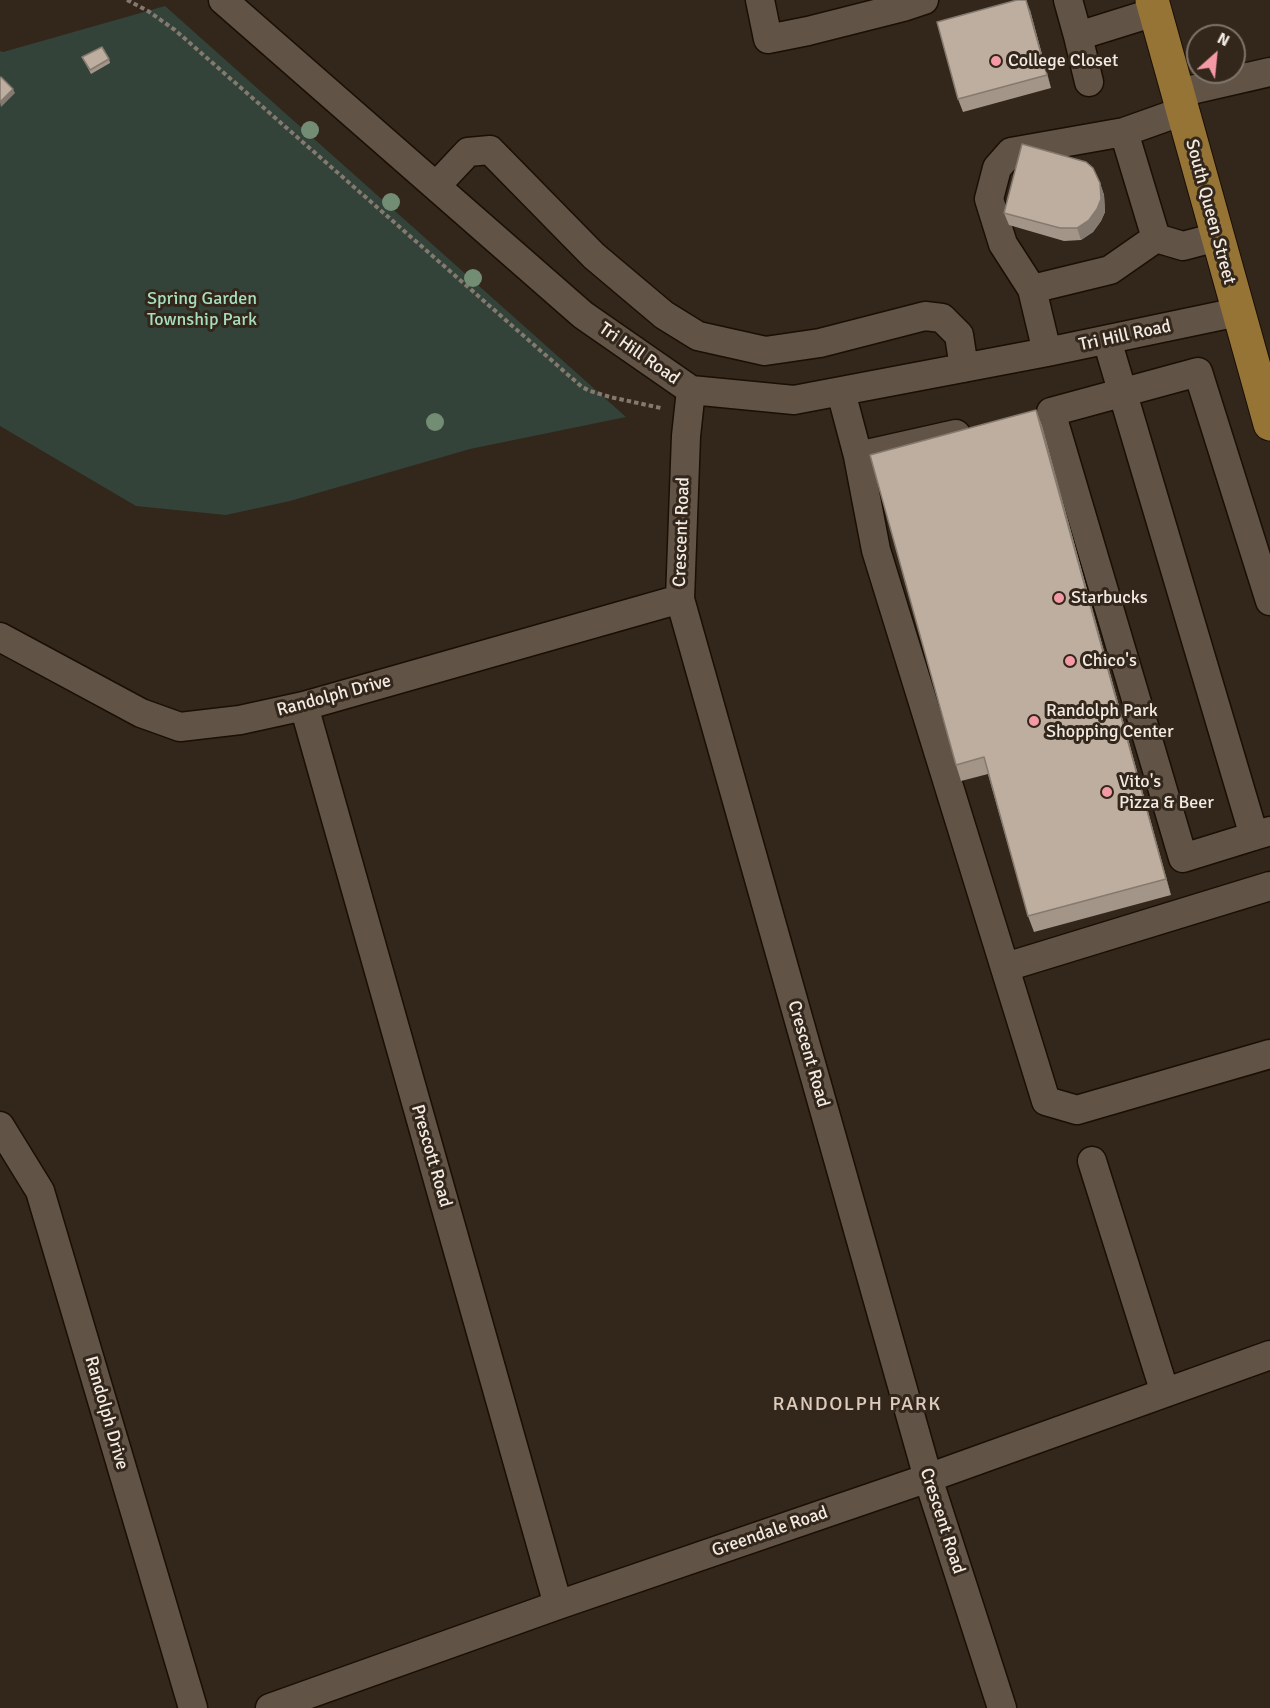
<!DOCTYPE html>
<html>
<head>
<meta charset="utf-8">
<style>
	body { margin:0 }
	#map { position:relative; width:1270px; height:1708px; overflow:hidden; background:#33261a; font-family:Signika,sans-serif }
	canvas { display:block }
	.north { position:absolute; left:1186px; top:24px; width:60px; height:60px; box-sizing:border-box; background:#33261a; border:2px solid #80756a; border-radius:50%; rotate:27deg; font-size:16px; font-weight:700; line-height:24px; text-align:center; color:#f3ebe3 }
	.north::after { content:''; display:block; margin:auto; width:21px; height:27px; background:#f49aa6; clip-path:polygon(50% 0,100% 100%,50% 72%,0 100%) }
</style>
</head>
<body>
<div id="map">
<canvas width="1270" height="1708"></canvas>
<div class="north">N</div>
</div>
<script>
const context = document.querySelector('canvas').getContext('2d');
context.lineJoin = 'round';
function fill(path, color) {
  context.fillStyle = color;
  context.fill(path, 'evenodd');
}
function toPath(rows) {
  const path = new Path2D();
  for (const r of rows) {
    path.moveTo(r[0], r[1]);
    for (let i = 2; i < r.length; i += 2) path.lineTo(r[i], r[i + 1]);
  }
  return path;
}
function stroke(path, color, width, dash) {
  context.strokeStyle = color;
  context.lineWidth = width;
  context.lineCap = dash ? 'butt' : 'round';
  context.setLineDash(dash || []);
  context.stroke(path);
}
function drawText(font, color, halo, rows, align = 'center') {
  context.font = font + ' Signika,sans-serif';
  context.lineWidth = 6;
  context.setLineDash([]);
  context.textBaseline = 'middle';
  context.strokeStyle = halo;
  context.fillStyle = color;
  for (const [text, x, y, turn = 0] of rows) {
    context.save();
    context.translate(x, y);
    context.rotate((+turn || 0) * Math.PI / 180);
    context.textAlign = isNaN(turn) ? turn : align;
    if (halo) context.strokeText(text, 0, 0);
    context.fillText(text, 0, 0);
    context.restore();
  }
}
const green = toPath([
	[165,6,626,417,470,449,290,501,226,515,136,506,0,426,0,51,3,52]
]);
const path = toPath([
	[127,0,148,11,175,30,582,387,590,391,610,397,661,408]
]);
const minor = toPath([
	[223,0,583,315,691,390,794,400,1047,352,1238,312],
	[760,0,768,39,808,31,903,7,924,0],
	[1068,0,1078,36,1155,12],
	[1078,36,1089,82],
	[1178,93,1270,72],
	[1183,111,1124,132,1156,238,1183,246,1217,237],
	[436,186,468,152,490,150,594,256,664,315,698,336,765,351,820,343,925,316,942,318,959,335,964,368],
	[1032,289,1110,270,1156,238],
	[1107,340,1254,836,1270,831],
	[1047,352,1032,289,1003,244,989,199,997,168,1011,152,1124,132],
	[691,390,686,436,680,599,928,1478,1002,1708],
	[841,392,858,456,876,550,1046,1101,1077,1110,1270,1054],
	[858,456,956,434],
	[0,637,141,713,180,727,240,720,304,706,680,599],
	[304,706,558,1605],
	[1254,836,1183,858,1051,412,1198,372,1270,601],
	[1006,967,1270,886],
	[0,1126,40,1191,193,1708],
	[1092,1161,1165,1393],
	[270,1708,558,1605,928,1478,1270,1355]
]);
const major = toPath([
	[1152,0,1270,424]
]);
const trees = [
	[310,130],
	[391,202],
	[473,278],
	[435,422]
];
const wall = toPath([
	[1030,10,1051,88,963,112,958,99],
	[82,57,109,59,110,63,91,74],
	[1100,183,1104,195,1105,212,1101,221,1093,232,1081,240,1064,241,1009,225,1004,213],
	[1036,410,1042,426,1171,895,1034,932,1028,916,988,774,961,781,956,765]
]);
const shadedWall = toPath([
	[1026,0,1030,10,1051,88,1047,75],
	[13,89,15,93,1,107,0,102],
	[1100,183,1104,195,1105,212,1101,221,1093,232,1081,240,1077,228],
	[1036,410,1042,426,1171,895,1166,879]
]);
const building = toPath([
	[1017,0,1026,0,1047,75,958,99,937,22,1017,0],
	[102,47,109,59,90,70,82,57,102,47],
	[1,77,13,89,0,102,0,78,1,77],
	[1022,144,1086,162,1093,168,1100,183,1101,199,1097,209,1089,220,1077,228,1060,228,1004,213,1022,144],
	[1036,410,1166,879,1028,916,984,757,956,765,870,455,1036,410]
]);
const markers = [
	[996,61,6,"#f49aa6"],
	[1059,598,6,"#f49aa6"],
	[1070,661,6,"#f49aa6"],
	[1034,721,6,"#f49aa6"],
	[1107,792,6,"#f49aa6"]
];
const poiNames = [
	["College Closet",1008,61],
	["Starbucks",1071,598],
	["Chico's",1082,661],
	["Randolph Park",1046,711],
	["Shopping Center",1046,732],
	["Vito's",1119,782],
	["Pizza & Beer",1119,803]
];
const streetNames = [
	["South Queen Street",1210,212,75],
	["Tri Hill Road",1125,336,-12],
	["Tri Hill Road",639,354,35],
	["Crescent Road",682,532,-88],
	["Randolph Drive",334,696,-15],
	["Crescent Road",808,1054,74],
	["Prescott Road",431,1156,74],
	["Randolph Drive",106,1413,74],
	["Crescent Road",942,1521,72],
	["Greendale Road",770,1532,-19]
];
const parkNames = [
	["Spring Garden",202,299],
	["Township Park",202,320]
];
const neighbourhoodNames = [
	["RANDOLPH PARK",857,1405]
];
fill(green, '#334339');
stroke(minor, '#1a0f05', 31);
stroke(major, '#1a0f05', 35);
stroke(path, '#84796f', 4, [4.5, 3]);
stroke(minor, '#615346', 28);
stroke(major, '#957436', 33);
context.fillStyle = '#738c74';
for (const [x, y] of trees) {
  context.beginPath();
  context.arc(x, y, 9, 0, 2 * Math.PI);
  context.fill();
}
fill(wall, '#a39689');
fill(shadedWall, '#857a6f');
fill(building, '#beae9f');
stroke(building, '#857a6f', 1.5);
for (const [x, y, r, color] of markers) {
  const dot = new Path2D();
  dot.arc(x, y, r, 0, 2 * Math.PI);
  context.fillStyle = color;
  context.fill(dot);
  stroke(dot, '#33261a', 2);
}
drawText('18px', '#f3ebe3', '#33261a', poiNames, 'left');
drawText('18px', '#f3ebe3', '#33261a', streetNames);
drawText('18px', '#a7dfbe', '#33261a', parkNames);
context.letterSpacing = '1.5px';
drawText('20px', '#ddccbd', '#33261a', neighbourhoodNames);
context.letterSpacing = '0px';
</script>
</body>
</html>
